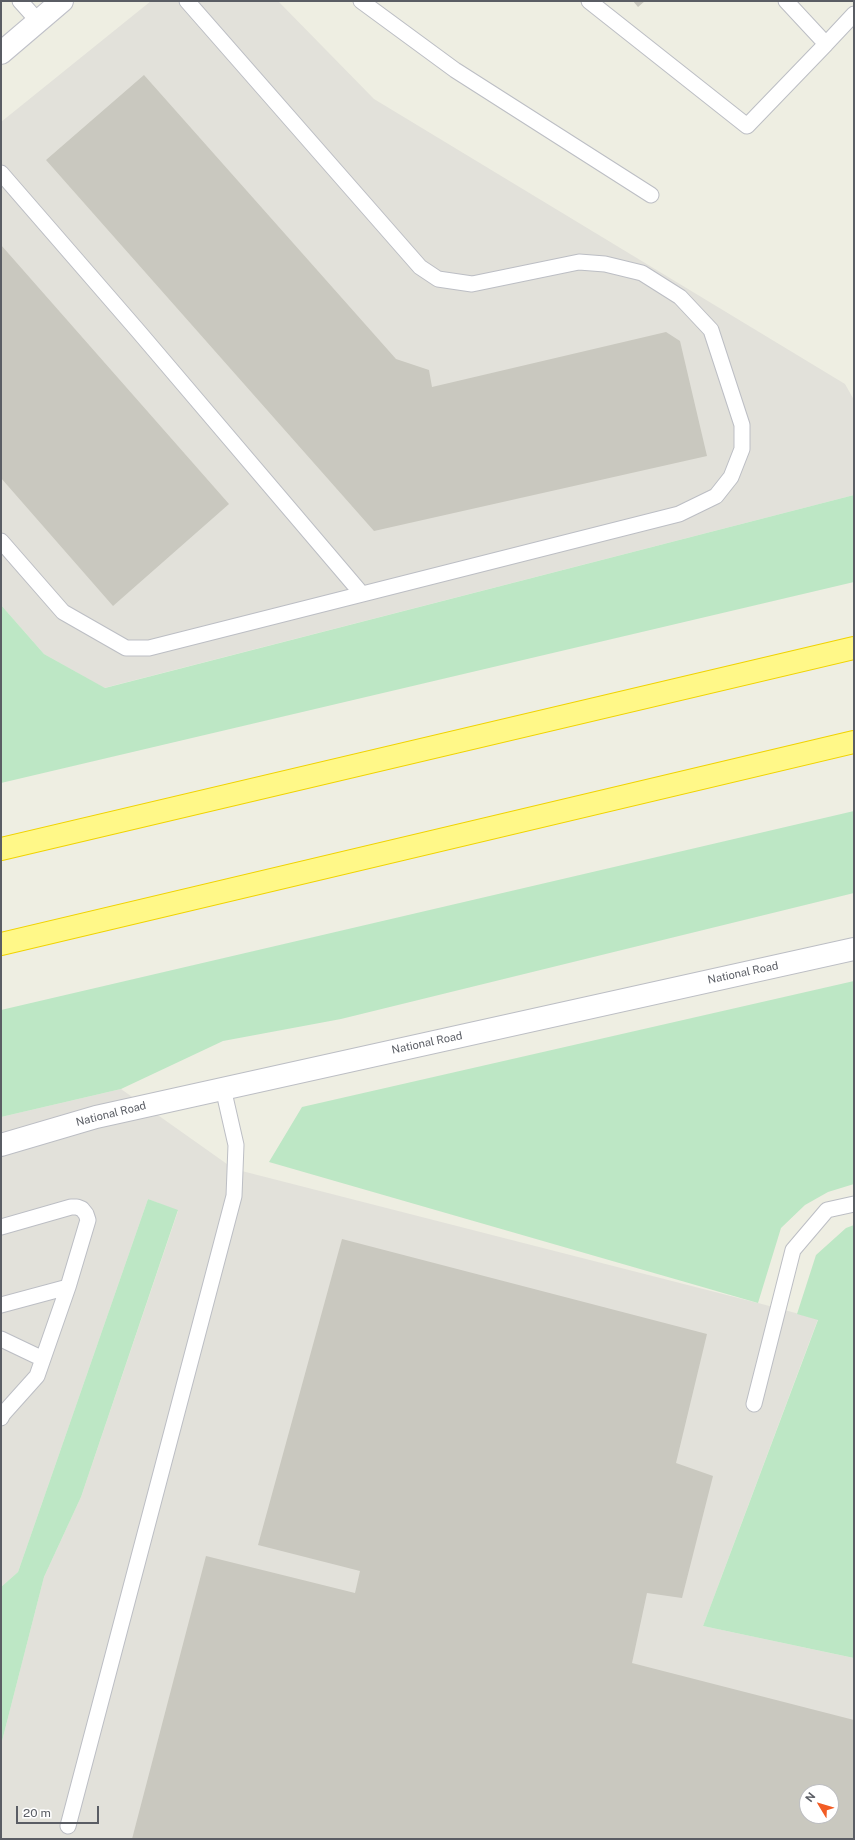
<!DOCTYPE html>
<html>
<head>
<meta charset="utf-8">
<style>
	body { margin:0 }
	#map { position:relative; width:855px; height:1840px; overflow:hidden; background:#eeeee2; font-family:"Public Sans",sans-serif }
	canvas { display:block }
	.frame { position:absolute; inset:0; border:2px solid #5a5d64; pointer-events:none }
	.north { position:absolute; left:799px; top:1784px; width:40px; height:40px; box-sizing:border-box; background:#fff; border:1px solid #bdbec1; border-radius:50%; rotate:308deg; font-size:11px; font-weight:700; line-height:16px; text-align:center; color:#5a5d64 }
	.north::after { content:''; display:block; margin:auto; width:14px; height:18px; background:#f25c24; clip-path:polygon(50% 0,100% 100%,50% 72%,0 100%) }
	.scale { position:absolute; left:16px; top:1806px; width:83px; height:18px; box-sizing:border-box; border:2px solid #5a5d64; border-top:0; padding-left:5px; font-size:12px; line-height:14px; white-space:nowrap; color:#5a5d64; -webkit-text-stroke:3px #fff; paint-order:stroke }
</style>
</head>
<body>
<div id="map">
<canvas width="855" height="1840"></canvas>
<div class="frame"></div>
<div class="north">N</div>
<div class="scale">20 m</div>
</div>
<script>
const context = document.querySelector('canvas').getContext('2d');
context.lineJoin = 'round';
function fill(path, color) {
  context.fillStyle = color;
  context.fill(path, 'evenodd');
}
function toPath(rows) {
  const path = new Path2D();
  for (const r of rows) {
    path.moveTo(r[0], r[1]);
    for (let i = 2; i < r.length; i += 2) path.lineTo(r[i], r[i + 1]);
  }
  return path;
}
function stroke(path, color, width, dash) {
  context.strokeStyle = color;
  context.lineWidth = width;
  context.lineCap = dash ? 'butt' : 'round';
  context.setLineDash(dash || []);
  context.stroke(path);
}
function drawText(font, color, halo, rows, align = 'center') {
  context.font = font + ' "Public Sans",sans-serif';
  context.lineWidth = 3.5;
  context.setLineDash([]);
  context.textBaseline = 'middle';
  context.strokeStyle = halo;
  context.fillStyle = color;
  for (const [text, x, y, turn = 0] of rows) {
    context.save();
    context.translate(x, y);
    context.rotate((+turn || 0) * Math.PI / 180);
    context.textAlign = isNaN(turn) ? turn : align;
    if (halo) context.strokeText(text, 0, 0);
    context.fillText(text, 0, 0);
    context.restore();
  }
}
const industrial = toPath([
	[151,1,278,1,374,99,845,384,854,400,854,495,104,688,44,654,1,605,1,122],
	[121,1089,234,1169,758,1303,818,1319,703,1626,854,1658,854,1839,1,1839,1,1745,44,1577,81,1497,178,1211,148,1199,18,1572,1,1587,1,1117],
	[807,1792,831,1792,831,1816,807,1816]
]);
const green = toPath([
	[854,495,854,582,1,783,1,605,44,654,105,688],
	[854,811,854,893,341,1019,223,1041,121,1089,1,1117,1,1010],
	[854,981,854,1184,828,1192,805,1205,781,1228,758,1303,269,1162,302,1107],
	[148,1199,178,1210,81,1497,44,1577,1,1745,1,1587,18,1572],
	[854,1225,854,1658,703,1626,818,1320,797,1314,816,1255,846,1228]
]);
const building = toPath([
	[633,1,645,1,638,7],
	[144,75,396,359,429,370,432,387,666,332,680,341,707,456,374,531,46,160],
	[1,245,229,504,113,606,1,478],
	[342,1239,707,1334,676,1463,713,1476,682,1598,647,1593,632,1663,854,1720,854,1839,132,1839,206,1556,355,1593,360,1571,258,1545],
	[807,1792,831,1792,831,1816,807,1816]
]);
const service = toPath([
	[20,1,38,21],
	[361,1,455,70,651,195],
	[589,1,747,126,826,44],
	[786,1,826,44,854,14],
	[1,173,139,332,362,594],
	[1,541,63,612,126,648,149,648,679,514,716,496,731,477,742,449,742,425,711,330,680,297,642,273,605,264,579,262,472,284,438,279,420,267,187,1],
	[1,1227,71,1207,77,1207,82,1209,86,1214,88,1220,68,1287,37,1376,3,1414,1,1418],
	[1,1305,68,1287],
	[1,1339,43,1359],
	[754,1404,793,1250,827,1210,854,1204],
	[68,1826,234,1196,236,1145,223,1088]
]);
const minor = toPath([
	[1,1145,96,1117,854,949]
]);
const secondary = toPath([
	[1,53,62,1]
]);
const motorway = toPath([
	[1,849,854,648],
	[1,944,854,742]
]);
const streetNames = [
	["National Road",743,973,-12],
	["National Road",427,1043,-12],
	["National Road",111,1114,-14]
];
fill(industrial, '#e2e1da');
fill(green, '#bde7c5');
fill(building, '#c9c8bf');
stroke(service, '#bcbec4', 17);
stroke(minor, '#bcbec4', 24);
stroke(secondary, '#bfc0c8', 24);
stroke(motorway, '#f0d300', 24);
stroke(service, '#fff', 15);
stroke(minor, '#fff', 22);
stroke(secondary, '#fff', 22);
stroke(motorway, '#fff888', 22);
drawText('11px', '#5a5d64', '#fff', streetNames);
</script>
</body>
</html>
